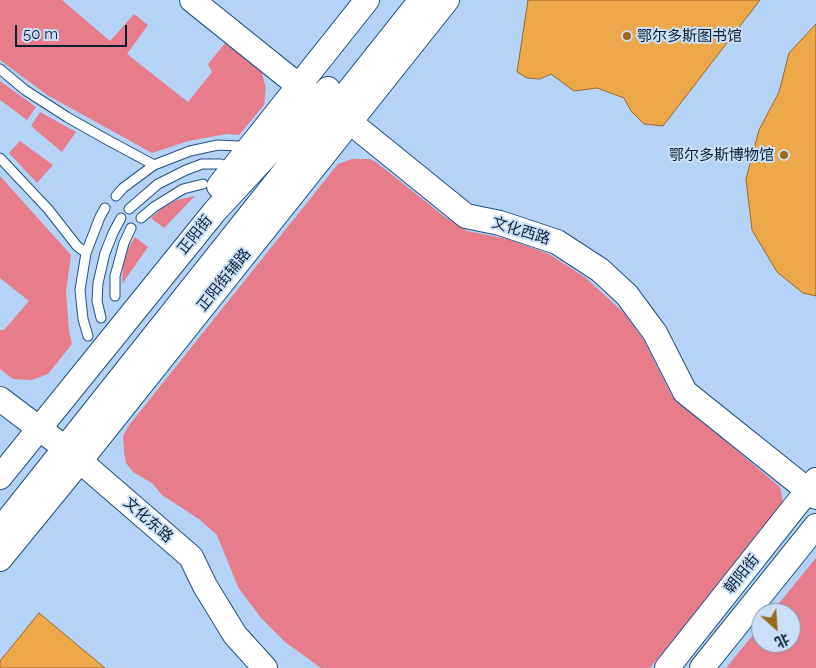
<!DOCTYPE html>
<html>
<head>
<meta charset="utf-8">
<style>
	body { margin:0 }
	#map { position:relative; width:816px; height:668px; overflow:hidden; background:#b5d3f7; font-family:Raleway,"Noto Sans SC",sans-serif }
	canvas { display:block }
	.north { position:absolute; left:751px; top:603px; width:50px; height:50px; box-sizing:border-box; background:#cbe0f8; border:1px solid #7e93aa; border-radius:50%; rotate:154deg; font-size:14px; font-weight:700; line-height:20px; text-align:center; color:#0b1f35 }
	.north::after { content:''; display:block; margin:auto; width:18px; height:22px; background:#9c6a1e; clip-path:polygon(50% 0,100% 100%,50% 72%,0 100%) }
	.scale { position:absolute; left:15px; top:25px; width:112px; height:22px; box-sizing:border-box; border:2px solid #0b1f35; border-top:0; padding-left:6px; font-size:15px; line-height:18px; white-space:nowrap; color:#0b1f35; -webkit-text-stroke:4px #cbe0f8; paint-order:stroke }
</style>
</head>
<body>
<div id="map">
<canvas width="816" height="668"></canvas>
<div class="north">北</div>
<div class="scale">50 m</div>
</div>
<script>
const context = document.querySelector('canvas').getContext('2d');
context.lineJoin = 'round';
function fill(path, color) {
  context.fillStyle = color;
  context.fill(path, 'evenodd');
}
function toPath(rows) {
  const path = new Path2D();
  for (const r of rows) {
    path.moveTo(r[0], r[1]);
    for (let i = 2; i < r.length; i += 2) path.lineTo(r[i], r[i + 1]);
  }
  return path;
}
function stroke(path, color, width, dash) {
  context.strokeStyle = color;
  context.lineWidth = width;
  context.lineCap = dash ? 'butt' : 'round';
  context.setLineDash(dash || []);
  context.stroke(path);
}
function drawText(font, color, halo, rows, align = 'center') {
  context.font = font + ' Raleway,"Noto Sans SC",sans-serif';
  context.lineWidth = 4;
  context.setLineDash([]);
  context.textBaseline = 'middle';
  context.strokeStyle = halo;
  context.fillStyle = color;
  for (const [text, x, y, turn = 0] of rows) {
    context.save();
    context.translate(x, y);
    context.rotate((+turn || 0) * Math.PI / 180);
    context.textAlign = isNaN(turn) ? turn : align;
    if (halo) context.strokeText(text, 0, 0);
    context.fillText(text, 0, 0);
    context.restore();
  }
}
const green = toPath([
	[0,0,62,0,110,41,134,14,148,25,127,54,188,102,212,72,208,64,226,42,261,70,266,88,264,105,239,135,227,134,188,141,152,153,47,95,0,60],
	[0,81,36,107,27,120,0,100],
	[40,112,76,132,62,152,31,126],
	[20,141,53,165,37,183,9,153],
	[352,159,370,159,376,162,445,217,467,231,508,239,549,254,586,278,624,313,644,341,672,396,780,487,783,502,683,628,650,668,321,668,285,642,261,618,238,587,217,535,199,519,162,495,152,483,133,472,126,463,124,451,123,436,130,424,338,164],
	[0,176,71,255,66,292,69,331,72,344,48,374,32,380,13,379,0,369,0,330,4,330,29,301,0,278],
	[195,196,164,228,151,218,161,209,177,200],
	[135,237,148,247,122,284,123,266,129,247],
	[816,558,816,668,726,668,761,625,761,643,791,643,791,613,771,613]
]);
const building = toPath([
	[528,0,760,0,663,126,644,124,631,111,624,98,597,88,574,91,551,74,540,79,527,78,517,72,528,0],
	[816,24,816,296,803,293,777,272,752,230,746,179,759,130,779,92,789,53,816,24],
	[39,613,105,668,0,668,0,661,39,613]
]);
const lane = toPath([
	[0,69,25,90,67,117,104,138,154,165],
	[0,158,48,209,77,246,86,253],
	[116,196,123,188,154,165,190,151,218,145,238,146],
	[129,209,158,184,186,170,202,164,221,164],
	[141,218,154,207,183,189,203,184],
	[115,296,115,276,124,243,131,228],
	[101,318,97,301,98,283,105,253,113,233,121,218],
	[88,336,83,319,80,290,86,253,100,217,105,208]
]);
const secondary = toPath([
	[192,0,299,86,350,122,466,216,500,223,557,242,600,270,627,295,655,333,685,392,816,497],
	[219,186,367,0],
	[0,399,65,448,191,557,205,586,235,635,265,668],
	[0,477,215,211,328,89],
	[0,530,421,0],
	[0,559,80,461,447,0],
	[667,668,816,480],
	[702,668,816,526]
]);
const markers = [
	[627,36,5,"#9c6a1e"],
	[784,155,5,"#9c6a1e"]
];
const poiNames = [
	["鄂尔多斯图书馆",637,36],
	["鄂尔多斯博物馆",774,155,"right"]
];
const streetNames = [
	["文化西路",521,231,17],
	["正阳街",195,235,-51],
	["正阳街辅路",224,280,-51],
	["文化东路",148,520,41],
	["朝阳街",742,574,-51]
];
fill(green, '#e77c8b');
fill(building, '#eda849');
stroke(building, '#996b2a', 1);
stroke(lane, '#215184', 11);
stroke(secondary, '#215184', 26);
stroke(lane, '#fff', 9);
stroke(secondary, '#fff', 24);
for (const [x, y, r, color] of markers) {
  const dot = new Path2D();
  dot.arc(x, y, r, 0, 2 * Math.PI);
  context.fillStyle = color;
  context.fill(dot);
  stroke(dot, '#cbe0f8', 2);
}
drawText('15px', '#0b1f35', '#cbe0f8', poiNames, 'left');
drawText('15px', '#0b1f35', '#cbe0f8', streetNames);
</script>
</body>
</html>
